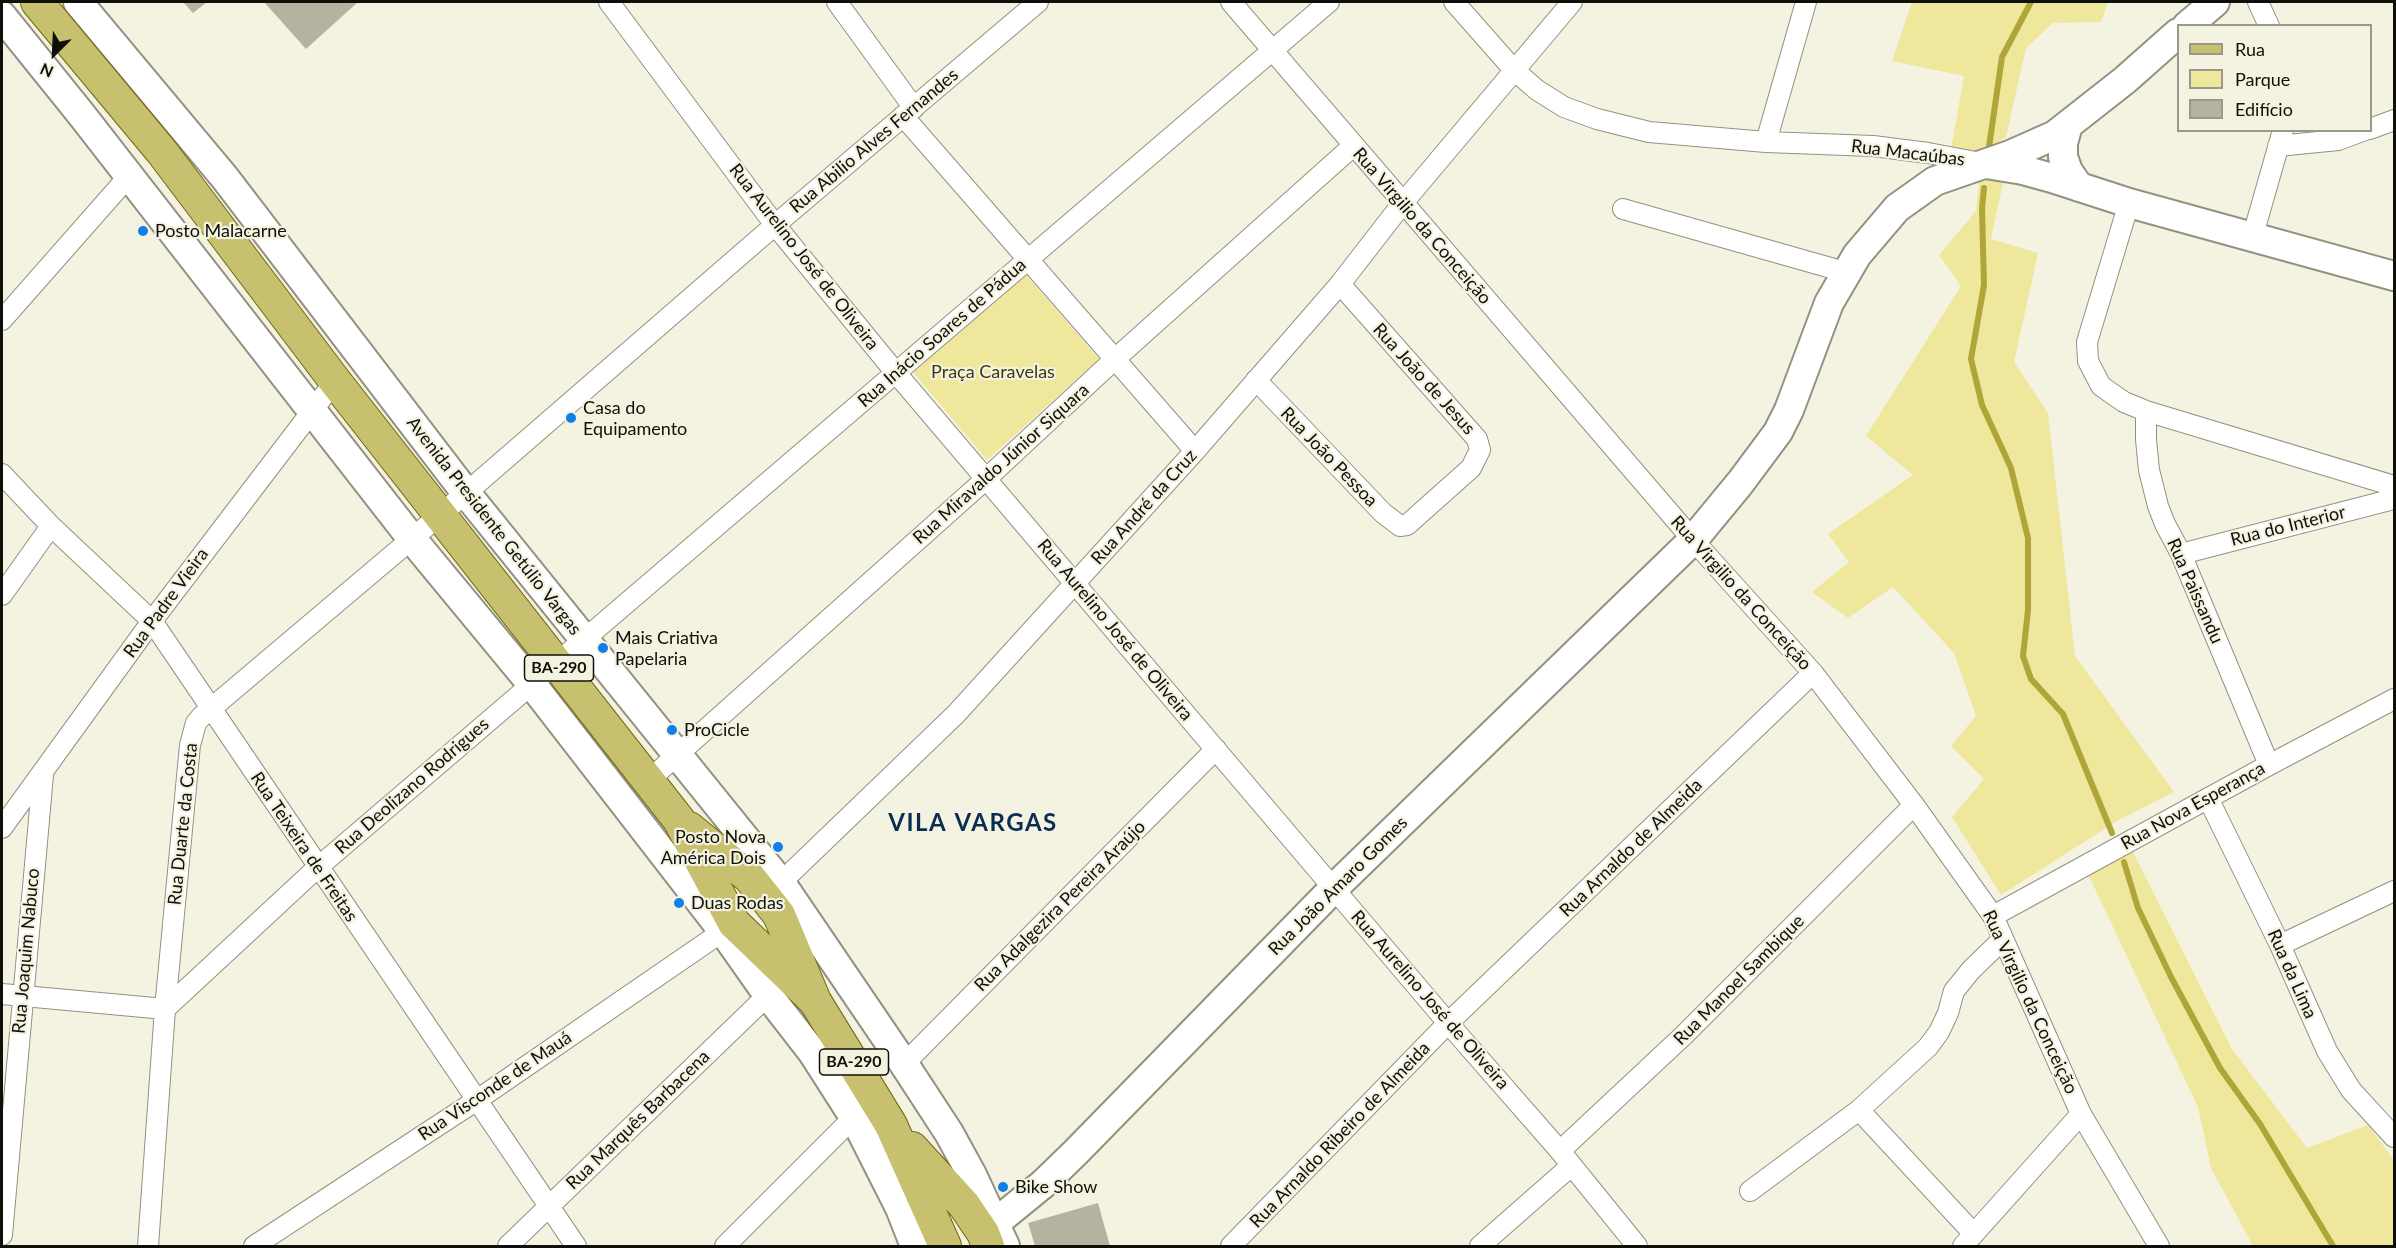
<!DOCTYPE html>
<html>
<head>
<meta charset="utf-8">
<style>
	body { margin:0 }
	#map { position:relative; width:2396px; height:1248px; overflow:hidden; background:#f4f3e1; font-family:Lato,sans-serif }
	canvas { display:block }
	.frame { position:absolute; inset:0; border:3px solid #10100a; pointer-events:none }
	.legend { position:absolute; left:2177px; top:24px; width:195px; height:108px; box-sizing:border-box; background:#f4f3e1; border:2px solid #99988b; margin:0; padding:8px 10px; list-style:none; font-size:18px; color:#10100a }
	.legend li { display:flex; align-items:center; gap:12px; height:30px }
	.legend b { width:30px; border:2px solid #99988b }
	.north { position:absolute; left:24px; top:24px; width:60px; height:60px; -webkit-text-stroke:4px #f4f3e1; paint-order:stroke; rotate:204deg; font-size:16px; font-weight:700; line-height:24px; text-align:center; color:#10100a }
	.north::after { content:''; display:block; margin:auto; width:21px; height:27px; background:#10100a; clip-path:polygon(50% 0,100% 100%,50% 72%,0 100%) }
</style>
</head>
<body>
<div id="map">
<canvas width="2396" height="1248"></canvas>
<div class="frame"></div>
<ul class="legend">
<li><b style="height:8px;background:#c7c06f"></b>Rua</li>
<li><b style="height:16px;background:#eee79c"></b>Parque</li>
<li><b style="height:16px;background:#b4b3a2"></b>Edifício</li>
</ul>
<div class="north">N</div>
</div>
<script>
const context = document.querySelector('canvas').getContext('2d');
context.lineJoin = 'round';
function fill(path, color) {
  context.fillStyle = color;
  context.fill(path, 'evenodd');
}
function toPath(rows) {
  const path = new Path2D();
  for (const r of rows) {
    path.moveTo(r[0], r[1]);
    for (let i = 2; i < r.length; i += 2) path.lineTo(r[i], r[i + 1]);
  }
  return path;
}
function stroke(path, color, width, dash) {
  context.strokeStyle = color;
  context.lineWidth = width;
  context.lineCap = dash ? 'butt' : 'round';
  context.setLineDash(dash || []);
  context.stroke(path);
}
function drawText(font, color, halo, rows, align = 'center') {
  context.font = font + ' Lato,sans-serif';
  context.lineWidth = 4.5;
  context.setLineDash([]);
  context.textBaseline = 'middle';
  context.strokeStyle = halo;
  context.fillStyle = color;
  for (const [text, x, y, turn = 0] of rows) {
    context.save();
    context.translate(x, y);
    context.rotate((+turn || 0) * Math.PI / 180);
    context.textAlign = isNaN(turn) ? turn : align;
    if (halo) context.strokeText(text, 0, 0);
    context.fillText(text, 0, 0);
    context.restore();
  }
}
const green = toPath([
	[1912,2,2108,2,2101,22,2053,23,2026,48,2006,137,1982,152,1951,149,1964,76,1892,61],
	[1980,173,2004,178,1991,239,2038,253,2014,362,2048,413,2075,656,2174,792,2117,821,2001,895,1952,817,1984,779,1951,746,1976,716,1954,653,1893,587,1848,618,1812,592,1849,562,1828,534,1913,475,1866,436,1961,286,1939,255,1976,211],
	[1020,268,1099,359,987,460,907,365],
	[2132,850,2232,1049,2307,1148,2368,1125,2394,1160,2394,1246,2253,1246,2211,1168,2198,1107,2088,874]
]);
const stream = toPath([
	[1988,154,2002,57,2031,2],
	[1984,188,1982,208,1984,285,1971,359,1982,405,2011,468,2028,538,2028,610,2023,656,2031,679,2063,714,2112,833],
	[2124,862,2138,908,2171,977,2220,1068,2260,1124,2333,1246]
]);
const building = toPath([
	[183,2,207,2,193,13],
	[264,2,358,2,306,49],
	[1098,1203,1110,1246,1035,1246,1028,1223]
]);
const street = toPath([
	[609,2,775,225,896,373,1448,1023,1560,1151,1637,1246],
	[837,2,914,108],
	[1231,2,1693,540,1813,673,1914,805,1993,916,2081,1114,2159,1246],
	[1454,2,1514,70,1537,90,1564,107,1597,119,1649,132,1766,142,1873,146,1928,153,1981,163],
	[2258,2,2269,26],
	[903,116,1195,451],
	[2370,129,2394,120],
	[1766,142,1806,2],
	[2278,146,2338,140,2365,130],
	[2129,203,2087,342,2088,361,2101,386,2124,402,2146,411,2394,486],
	[1623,209,1845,272],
	[2253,235,2283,130],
	[2,320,128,177],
	[1256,380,1383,513,1400,526,1407,525,1471,468,1480,450,1477,439,1340,284],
	[2146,411,2146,440,2149,470,2158,506,2165,524,2181,554,2269,765],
	[2,474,51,526,152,621,576,1246],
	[2181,554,2394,499],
	[2,595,51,526],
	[649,780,987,478,1115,359,1353,146],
	[2208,798,2280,945,2327,1051,2351,1090,2394,1137],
	[2,828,152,621,335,381],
	[772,891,956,714,1195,451,1340,284,1402,204,1572,2],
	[1993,916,2269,765,2394,699],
	[2280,945,2394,891],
	[2,994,165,1009,317,868,1329,2],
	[904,1064,1216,749],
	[1859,1110,1974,1234],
	[1560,1151,1683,1036,1914,805],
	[1750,1191,1859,1110,1928,1047,1939,1032,1948,1013,1954,991,1971,970,2003,939],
	[2,1235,43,775],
	[148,1246,165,1009,190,745,196,723,201,717,466,493,775,225,1038,2],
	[254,1246,477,1100,732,925],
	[508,1246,768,995],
	[725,1246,854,1117],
	[1231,1246,1448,1023,1813,673],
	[1480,1246,1571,1166],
	[1963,1246,2081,1114]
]);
const secondary = toPath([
	[78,2,225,178,466,493,781,883,904,1064,949,1133,972,1175,1005,1246],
	[2,16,81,114,412,539,531,683,723,931,768,995,813,1053,854,1117,900,1208,915,1246],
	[2187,26,2215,2],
	[2068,125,2063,143,2063,157,2068,171,2079,187],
	[1986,164,2023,170,2052,178,2129,203,2394,276],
	[983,1233,1043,1184,1076,1152,1334,888,1693,540,1740,483,1778,432,1789,410,1829,303,1857,255,1897,208,1935,181,2010,155,2055,135,2125,80,2178,33]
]);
const primary = toPath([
	[37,2,162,152,335,381,679,820,734,923,815,1001],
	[689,828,749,877,779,915,815,1001,891,1125,945,1246],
	[912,1148,964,1205,983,1233,988,1246]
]);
const markers = [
	[143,231,6,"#127fe7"],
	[571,418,6,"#127fe7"],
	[603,648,6,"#127fe7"],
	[672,730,6,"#127fe7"],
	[778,847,6,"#127fe7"],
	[679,903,6,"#127fe7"],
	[1003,1187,6,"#127fe7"]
];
const shields = [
	[559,668,69],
	[854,1062,69]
];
const shieldNames = [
	["BA-290",559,668],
	["BA-290",854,1062]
];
const streetNames = [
	["Rua Abilio Alves Fernandes",874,141,-40],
	["Rua Macaúbas",1908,153,7],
	["Rua Virgilio da Conceição",1422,226,49],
	["Rua Aurelino José de Oliveira",804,257,52],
	["Rua Inácio Soares de Pádua",942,333,-41],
	["Rua João de Jesus",1424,379,48],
	["Rua João Pessoa",1329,457,46],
	["Rua Miravaldo Júnior Siquara",1001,464,-42],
	["Rua André da Cruz",1144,507,-48],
	["Avenida Presidente Getúlio Vargas",494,526,52],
	["Rua do Interior",2288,526,-14],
	["Rua Paissandu",2195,591,66],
	["Rua Virgilio da Conceição",1741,593,48],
	["Rua Padre Vieira",166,603,-54],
	["Rua Aurelino José de Oliveira",1115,630,50],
	["Rua Deolizano Rodrigues",412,786,-41],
	["Rua Nova Esperança",2193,806,-29],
	["Rua Duarte da Costa",183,824,-84],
	["Rua Teixeira de Freitas",304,847,56],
	["Rua Arnaldo de Almeida",1631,848,-44],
	["Rua João Amaro Gomes",1338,886,-45],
	["Rua Adalgezira Pereira Araújo",1060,906,-45],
	["Rua Joaquim Nabuco",26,951,-85],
	["Rua da Lima",2292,974,66],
	["Rua Manoel Sambique",1739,980,-45],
	["Rua Aurelino José de Oliveira",1430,1000,49],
	["Rua Virgilio da Conceição",2030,1002,65],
	["Rua Visconde de Mauá",495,1086,-34],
	["Rua Marquês Barbacena",638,1120,-44],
	["Rua Arnaldo Ribeiro de Almeida",1340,1135,-46]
];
const poiNames = [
	["Posto Malacarne",155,231],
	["Casa do",583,408],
	["Equipamento",583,429],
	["Mais Criativa",615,638],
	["Papelaria",615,659],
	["ProCicle",684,730],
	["Posto Nova",766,837,"right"],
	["América Dois",766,858,"right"],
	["Duas Rodas",691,903],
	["Bike Show",1015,1187]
];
const parkNames = [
	["Praça Caravelas",993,372]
];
const districtNames = [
	["VILA VARGAS",973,823]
];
fill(green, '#eee79c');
stroke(stream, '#b0a538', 6);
fill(building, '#b4b3a2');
stroke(street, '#939181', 22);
stroke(secondary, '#939181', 32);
stroke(primary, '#6f670d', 34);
stroke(street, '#fff', 20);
stroke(secondary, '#fff', 28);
stroke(primary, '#c7c06f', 32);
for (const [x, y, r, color] of markers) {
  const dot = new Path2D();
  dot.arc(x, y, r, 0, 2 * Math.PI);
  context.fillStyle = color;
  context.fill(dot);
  stroke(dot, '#f4f3e1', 2);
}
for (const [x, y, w] of shields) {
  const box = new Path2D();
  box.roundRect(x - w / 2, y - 13, w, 26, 4.5);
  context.fillStyle = '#f4f3e1';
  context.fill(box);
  stroke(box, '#10100a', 1.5);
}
drawText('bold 16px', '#10100a', null, shieldNames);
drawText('18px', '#10100a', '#f4f3e1', streetNames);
drawText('18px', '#10100a', '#f4f3e1', poiNames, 'left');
drawText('18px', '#3e390b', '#f4f3e1', parkNames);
context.letterSpacing = '1.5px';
drawText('bold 24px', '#092d53', '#f4f3e1', districtNames);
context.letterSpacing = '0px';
</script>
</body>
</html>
